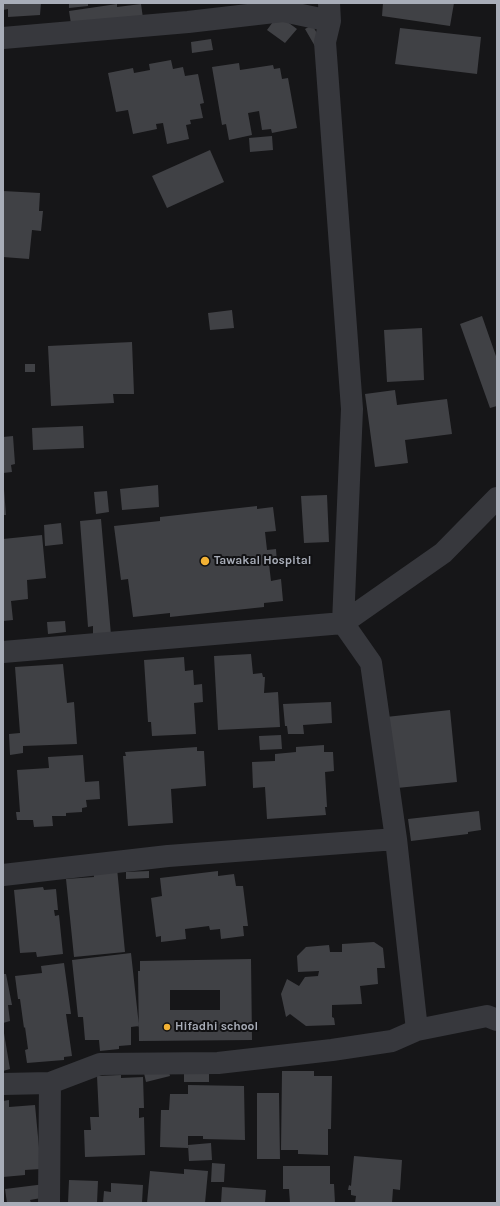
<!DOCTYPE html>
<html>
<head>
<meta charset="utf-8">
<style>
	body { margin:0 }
	#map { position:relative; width:500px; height:1206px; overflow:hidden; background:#161618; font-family:Karla,sans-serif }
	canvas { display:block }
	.frame { position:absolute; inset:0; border:4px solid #a8adb8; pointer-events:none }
</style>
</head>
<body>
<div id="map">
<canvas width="500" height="1206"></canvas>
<div class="frame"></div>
</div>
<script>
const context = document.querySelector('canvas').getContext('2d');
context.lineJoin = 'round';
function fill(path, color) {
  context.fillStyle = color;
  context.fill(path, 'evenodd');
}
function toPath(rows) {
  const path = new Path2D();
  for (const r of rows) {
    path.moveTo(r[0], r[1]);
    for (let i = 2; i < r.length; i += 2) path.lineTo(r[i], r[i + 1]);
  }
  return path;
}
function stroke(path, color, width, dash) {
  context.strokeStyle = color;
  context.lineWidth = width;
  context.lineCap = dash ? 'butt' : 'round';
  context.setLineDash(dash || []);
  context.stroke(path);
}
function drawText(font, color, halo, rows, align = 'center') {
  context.font = font + ' Karla,sans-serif';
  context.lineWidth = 4;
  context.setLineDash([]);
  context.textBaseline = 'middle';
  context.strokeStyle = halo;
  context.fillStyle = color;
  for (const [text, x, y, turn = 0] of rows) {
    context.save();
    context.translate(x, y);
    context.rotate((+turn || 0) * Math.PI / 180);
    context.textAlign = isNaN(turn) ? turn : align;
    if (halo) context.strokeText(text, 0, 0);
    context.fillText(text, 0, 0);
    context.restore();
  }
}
const building = toPath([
	[3,3,41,3,40,15,8,17,8,9,3,10],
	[69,3,88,3,88,6,69,8],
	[383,3,454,3,450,26,382,16],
	[117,4,117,7,141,4,143,18,72,30,69,11],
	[278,15,297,29,285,43,267,30],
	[312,25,323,43,316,48,305,29],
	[400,28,481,37,477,74,395,64],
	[211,39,213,50,192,53,191,42],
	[171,60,173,69,183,67,185,76,198,74,204,103,200,104,203,118,190,120,191,124,186,125,189,139,167,144,163,123,156,124,157,129,133,134,128,110,116,112,108,73,133,68,134,73,150,70,149,64],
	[239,63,240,70,273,65,274,69,280,68,282,79,288,78,297,128,272,133,271,129,262,130,259,111,248,113,252,135,229,140,226,124,222,125,212,67],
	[272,136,273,150,250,152,249,138],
	[210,150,224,182,167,208,152,176],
	[3,191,40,193,39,211,43,211,41,231,32,230,29,259,3,257],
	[232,310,234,328,210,330,208,313],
	[482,316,497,359,497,406,490,408,460,324],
	[422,328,424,380,387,382,384,330],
	[132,342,134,394,113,394,114,403,51,406,48,346],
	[25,364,35,364,35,372,25,372],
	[395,390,397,405,447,399,452,434,405,440,408,463,375,467,365,394],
	[83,426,84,448,33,450,32,428],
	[13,436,15,464,11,465,12,472,3,473,3,437],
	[3,476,6,515,3,515],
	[158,485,159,507,122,510,120,489],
	[107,491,109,512,96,514,94,492],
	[327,495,329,542,304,543,301,496],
	[257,506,257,509,273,507,276,531,265,532,267,550,276,549,277,563,269,564,271,581,281,579,283,601,264,603,264,607,170,617,170,613,133,617,128,579,121,580,114,526,160,521,160,517],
	[101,519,111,635,93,636,93,626,88,627,80,521],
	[61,523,63,544,45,546,44,525],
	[42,535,46,578,27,580,28,599,11,601,13,620,3,621,3,539],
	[65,621,66,632,48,634,47,622],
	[251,654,253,674,262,673,263,677,265,677,264,693,278,692,280,727,218,730,214,656],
	[184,657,185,671,193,670,194,685,202,684,203,702,194,703,196,734,152,736,151,722,148,722,144,660],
	[63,664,67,703,74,702,77,744,23,746,23,753,10,755,9,734,20,733,15,667],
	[331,702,332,723,303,725,304,734,288,734,287,726,285,726,283,704],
	[450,710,457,782,397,788,386,717],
	[281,735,282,749,260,750,259,736],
	[324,745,324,752,333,752,334,771,325,772,327,807,325,807,326,815,267,819,265,787,253,788,252,762,275,761,275,754,296,752,296,747],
	[197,747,197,751,204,751,206,786,171,789,173,823,128,826,123,756,126,756,125,752],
	[83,755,85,782,99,781,100,799,86,800,87,807,82,808,82,812,66,813,66,816,52,816,53,826,34,827,33,820,17,820,16,812,20,812,17,770,49,768,48,757],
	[479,811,481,830,468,832,468,834,411,841,408,819],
	[117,868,125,952,74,957,66,879,94,877,93,871],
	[149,871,149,878,126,879,126,872],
	[218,871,218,876,234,874,236,886,243,886,248,926,243,926,244,936,221,939,220,929,210,930,209,926,185,929,186,939,161,942,161,936,156,937,151,898,162,896,160,878],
	[43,887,44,890,56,889,58,910,54,910,55,916,59,915,63,954,37,957,36,952,20,953,14,890],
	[374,942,383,948,385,968,377,968,378,984,360,986,362,1004,332,1005,332,1017,334,1018,335,1025,306,1026,290,1014,286,1017,281,994,287,979,299,986,305,977,318,976,319,971,298,972,297,956,306,947,329,945,330,952,342,952,342,944],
	[131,953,139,1026,131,1027,131,1045,119,1046,119,1049,100,1051,99,1040,85,1040,83,1017,78,1017,72,960],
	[251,959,252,1040,139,1041,138,971,140,971,140,961],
	[170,990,220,990,220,1010,170,1010],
	[64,963,71,1014,66,1014,72,1056,64,1057,64,1060,27,1063,25,1050,28,1049,25,1027,24,1028,20,999,18,999,15,976,42,973,41,966],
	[3,974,6,974,12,1005,8,1005,10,1021,3,1023],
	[3,1027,10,1069,3,1071],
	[168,1067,170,1076,146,1082,144,1073],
	[209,1067,209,1082,184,1082,184,1068],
	[282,1071,314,1071,314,1076,332,1076,331,1129,328,1129,328,1155,298,1154,298,1150,281,1150],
	[121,1075,121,1078,143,1077,144,1108,139,1108,139,1118,144,1117,145,1155,85,1157,84,1130,91,1130,90,1117,99,1117,97,1076],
	[188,1085,244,1086,245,1140,203,1139,203,1136,188,1136,188,1148,160,1147,161,1110,169,1110,170,1094,188,1094],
	[257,1093,279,1093,280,1159,257,1159],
	[9,1100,9,1107,35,1105,41,1169,25,1170,25,1175,3,1177,3,1101],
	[211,1143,212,1160,189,1161,188,1145],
	[354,1156,402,1160,400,1190,393,1189,392,1203,355,1203,356,1196,351,1195,351,1190,348,1190,349,1185,351,1186],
	[212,1163,225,1164,224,1182,211,1182],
	[283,1166,330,1166,330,1184,334,1184,335,1203,290,1203,289,1189,283,1189],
	[184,1169,208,1171,205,1203,147,1203,150,1171,184,1174],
	[69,1180,98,1181,97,1203,68,1203],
	[111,1183,143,1185,142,1203,103,1203,104,1191,111,1192],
	[45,1184,47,1197,30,1200,31,1203,7,1203,5,1189],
	[222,1187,266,1190,265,1203,221,1203]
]);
const minor = toPath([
	[329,3,330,21,325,42,352,409,343,623,371,663,396,839,417,1030],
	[3,38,188,22,283,11,330,21],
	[3,652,343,623,443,553,497,498],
	[3,875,168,856,396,839],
	[3,1084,50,1083,100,1064,218,1063,332,1050,392,1041,417,1030,487,1016,497,1020],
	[49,1203,50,1083]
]);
const markers = [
	[205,561,5,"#f2b134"],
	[167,1027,4,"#f2b134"]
];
const poiNames = [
	["Tawakal Hospital",214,561],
	["Hifadhi school",175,1027]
];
fill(building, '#404145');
stroke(minor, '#37383d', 22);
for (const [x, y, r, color] of markers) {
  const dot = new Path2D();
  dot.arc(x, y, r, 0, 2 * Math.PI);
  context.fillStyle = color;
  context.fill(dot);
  stroke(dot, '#111113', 1.5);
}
drawText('bold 12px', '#a8adb8', '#111113', poiNames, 'left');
</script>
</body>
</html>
